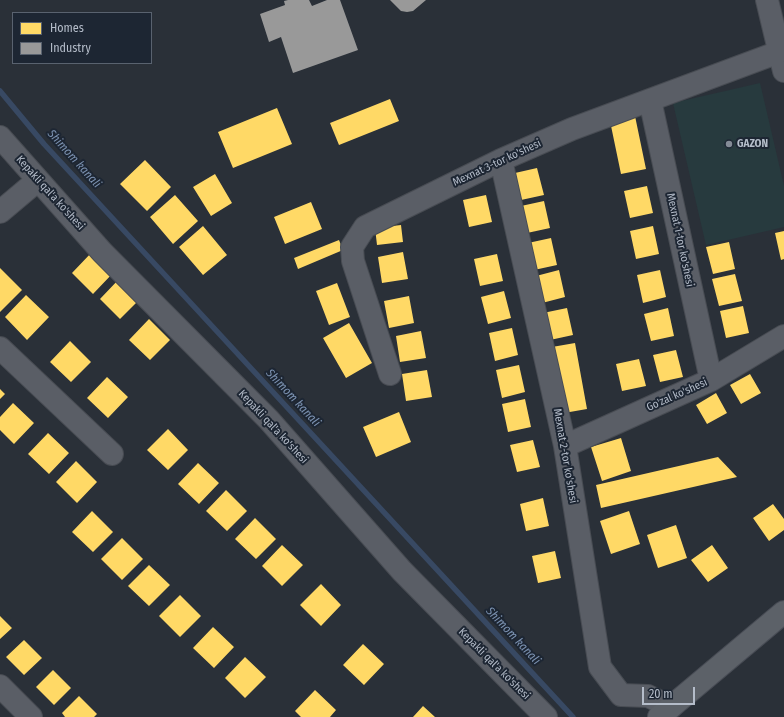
<!DOCTYPE html>
<html>
<head>
<meta charset="utf-8">
<style>
	body { margin:0 }
	#map { position:relative; width:784px; height:717px; overflow:hidden; background:#2a3038; font-family:"Fira Sans Condensed",sans-serif }
	canvas { display:block }
	.legend { position:absolute; left:12px; top:12px; width:140px; height:52px; box-sizing:border-box; background:#1d2633; border:1px solid #59626f; margin:0; padding:5px 7px; list-style:none; font-size:12px; color:#b4bcc9 }
	.legend li { display:flex; align-items:center; gap:8px; height:20px }
	.legend b { width:20px; border:1px solid #59626f }
	.scale { position:absolute; left:642px; top:687px; width:53px; height:18px; box-sizing:border-box; border:2px solid #b4bcc9; border-top:0; padding-left:5px; font-size:12px; line-height:14px; white-space:nowrap; color:#b4bcc9; -webkit-text-stroke:3px #1d2633; paint-order:stroke }
</style>
</head>
<body>
<div id="map">
<canvas width="784" height="717"></canvas>
<ul class="legend">
<li><b style="height:11px;background:#ffd966"></b>Homes</li>
<li><b style="height:11px;background:#999"></b>Industry</li>
</ul>
<div class="scale">20 m</div>
</div>
<script>
const context = document.querySelector('canvas').getContext('2d');
context.lineJoin = 'round';
function fill(path, color) {
  context.fillStyle = color;
  context.fill(path, 'evenodd');
}
function toPath(rows) {
  const path = new Path2D();
  for (const r of rows) {
    path.moveTo(r[0], r[1]);
    for (let i = 2; i < r.length; i += 2) path.lineTo(r[i], r[i + 1]);
  }
  return path;
}
function stroke(path, color, width, dash) {
  context.strokeStyle = color;
  context.lineWidth = width;
  context.lineCap = dash ? 'butt' : 'round';
  context.setLineDash(dash || []);
  context.stroke(path);
}
function drawText(font, color, halo, rows, align = 'center') {
  context.font = font + ' "Fira Sans Condensed",sans-serif';
  context.lineWidth = 4;
  context.setLineDash([]);
  context.textBaseline = 'middle';
  context.strokeStyle = halo;
  context.fillStyle = color;
  for (const [text, x, y, turn = 0] of rows) {
    context.save();
    context.translate(x, y);
    context.rotate((+turn || 0) * Math.PI / 180);
    context.textAlign = isNaN(turn) ? turn : align;
    if (halo) context.strokeText(text, 0, 0);
    context.fillText(text, 0, 0);
    context.restore();
  }
}
const green = toPath([
	[760,83,784,186,784,227,706,245,673,103]
]);
const homes = toPath([
	[390,99,399,121,339,145,330,123],
	[277,108,292,144,233,168,218,132],
	[635,116,646,169,621,174,610,121],
	[145,160,171,187,147,211,120,184],
	[537,168,544,195,521,200,515,173],
	[215,174,232,203,211,216,193,187],
	[647,186,653,213,630,218,624,191],
	[175,195,198,221,173,244,150,217],
	[486,195,492,222,469,227,463,200],
	[544,201,550,228,527,233,521,206],
	[311,202,322,229,285,244,274,217],
	[401,225,403,242,377,245,375,228],
	[203,226,227,255,203,275,179,247],
	[653,226,659,254,636,259,630,231],
	[784,231,784,259,781,260,775,233],
	[551,238,557,265,534,270,528,243],
	[339,240,343,250,298,269,294,258],
	[729,242,735,269,713,274,706,247],
	[92,252,113,273,93,294,72,273],
	[403,252,408,279,382,283,378,257],
	[497,254,503,281,480,286,474,259],
	[0,268,22,290,0,312],
	[559,270,565,297,542,303,536,276],
	[660,270,666,297,643,303,637,275],
	[735,274,742,301,719,306,712,279],
	[120,278,141,298,120,319,100,299],
	[337,283,350,317,329,325,316,291],
	[504,291,511,318,488,324,481,297],
	[26,295,49,317,27,340,5,317],
	[409,296,414,323,389,328,384,301],
	[743,306,749,333,726,338,720,311],
	[567,308,573,335,550,340,543,313],
	[668,308,674,336,651,341,644,314],
	[149,319,170,340,150,360,129,340],
	[349,323,372,363,346,378,323,338],
	[512,328,518,355,495,361,489,333],
	[421,331,426,358,400,362,396,336],
	[70,341,91,362,71,382,50,362],
	[575,343,587,409,564,413,552,347],
	[676,350,683,377,660,382,653,355],
	[639,359,646,386,622,391,616,364],
	[519,365,525,392,502,398,496,370],
	[427,370,432,397,406,401,402,374],
	[750,374,761,393,741,404,730,385],
	[107,377,128,397,108,418,87,398],
	[0,389,5,394,0,399],
	[716,393,727,413,707,424,696,405],
	[525,399,531,427,508,432,502,404],
	[13,403,34,423,14,444,0,430,0,417],
	[399,412,411,442,376,457,363,427],
	[168,429,188,450,168,470,147,450],
	[48,433,69,453,49,474,28,454],
	[621,438,631,471,602,481,591,447],
	[533,440,540,467,517,472,510,445],
	[718,457,737,477,601,508,596,485],
	[76,461,97,482,77,503,56,482],
	[198,463,219,483,199,504,178,484],
	[226,490,247,511,227,531,206,511],
	[543,498,549,526,526,531,520,504],
	[773,504,784,519,784,530,769,541,753,518],
	[92,511,113,532,93,552,72,532],
	[629,511,640,544,611,554,600,521],
	[255,518,276,539,256,559,235,539],
	[676,525,687,558,658,568,647,535],
	[122,538,143,559,122,580,101,559],
	[282,545,303,565,282,586,262,566],
	[712,545,728,568,708,582,691,560],
	[555,551,561,578,538,583,532,556],
	[149,565,170,585,149,606,128,586],
	[321,584,341,605,321,626,300,605],
	[180,595,201,616,180,637,159,616],
	[0,616,12,628,0,639],
	[213,627,234,647,214,668,193,648],
	[24,640,42,658,24,675,6,657],
	[363,644,384,664,364,685,343,665],
	[245,657,266,677,245,698,225,678],
	[53,670,71,688,54,705,36,687],
	[315,690,336,710,330,717,301,717,295,711],
	[79,696,97,714,94,717,65,717,62,713],
	[423,706,435,717,413,717]
]);
const industry = toPath([
	[288,0,309,0,312,6,327,0,340,0,358,50,293,73,281,37,269,42,260,14,285,5,284,1],
	[390,0,426,0,413,11,407,12,401,11]
]);
const stream = toPath([
	[0,91,44,144,573,717]
]);
const minor = toPath([
	[767,0,784,71],
	[650,100,711,380],
	[0,137,102,252,269,420,402,571,546,717],
	[501,160,565,446,600,667,621,695,648,696,671,707],
	[0,212,38,180],
	[0,348,112,454],
	[390,374,353,261,352,247,365,227,501,160,572,129,779,52],
	[565,446,711,380,784,336],
	[0,686,31,717]
]);
const major = toPath([
	[659,717,784,612]
]);
const markers = [
	[729,144,4,"#848b96"]
];
const poiNames = [
	["GAZON",737,144]
];
const streetNames = [
	["Mexnat 3-tor ko'shesi",497,163,-25],
	["Kepakli qal'a ko'shesi",50,193,48],
	["Mexnat 1-tor ko'shesi",680,240,78],
	["Go'zal ko'shesi",677,395,-24],
	["Kepakli qal'a ko'shesi",273,427,47],
	["Mexnat 2-tor ko'shesi",565,456,80],
	["Kepakli qal'a ko'shesi",494,664,45]
];
const waterNames = [
	["Shimom kanali",74,159,48],
	["Shimom kanali",293,398,47],
	["Shimom kanali",513,636,47]
];
fill(green, '#273a3e');
fill(homes, '#ffd966');
fill(industry, '#999');
stroke(stream, '#384963', 5.5);
stroke(minor, '#484c53', 24);
stroke(major, '#484c55', 24);
stroke(minor, '#5a5e66', 22);
stroke(major, '#5c6168', 22);
for (const [x, y, r, color] of markers) {
  const dot = new Path2D();
  dot.arc(x, y, r, 0, 2 * Math.PI);
  context.fillStyle = color;
  context.fill(dot);
  stroke(dot, '#1d2633', 1.5);
}
drawText('bold 11px', '#b4bcc9', '#1d2633', poiNames, 'left');
drawText('11px', '#b4bcc9', '#1d2633', streetNames);
drawText('italic 12px', '#7c92b1', '#1d2633', waterNames);
</script>
</body>
</html>
